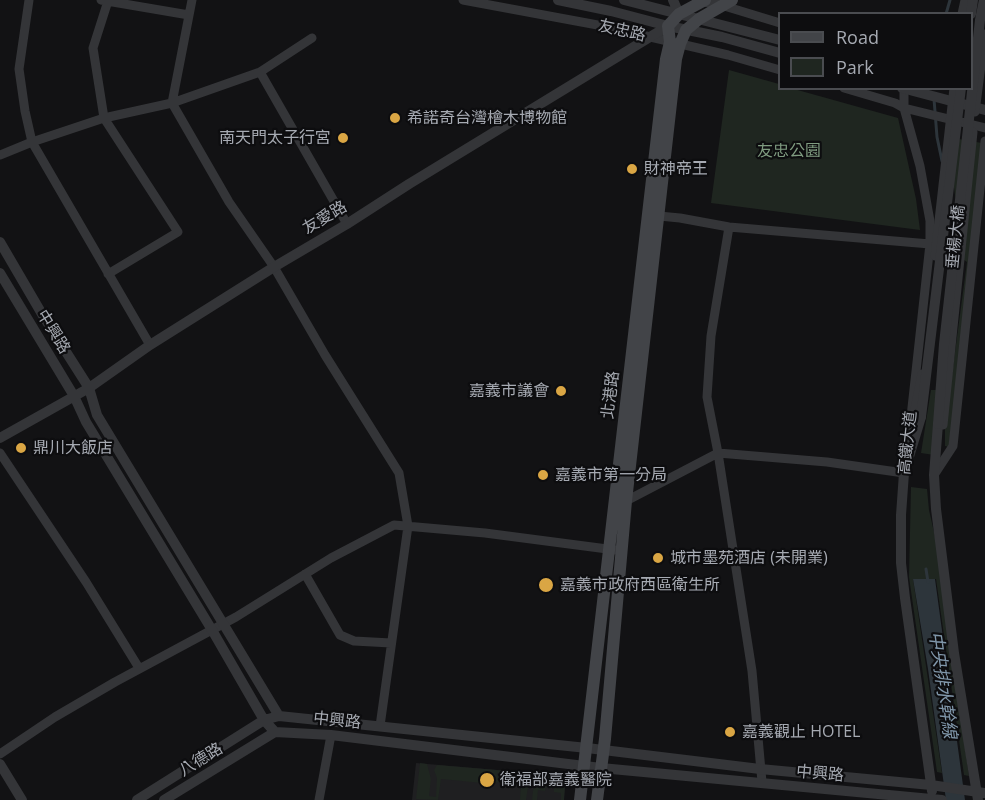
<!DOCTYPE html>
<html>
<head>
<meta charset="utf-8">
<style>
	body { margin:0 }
	#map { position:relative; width:985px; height:800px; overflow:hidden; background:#121214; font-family:"Open Sans",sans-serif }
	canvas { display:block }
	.legend { position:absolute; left:778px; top:12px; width:195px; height:78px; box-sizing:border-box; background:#0d0d0f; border:2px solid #4a4c50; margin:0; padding:8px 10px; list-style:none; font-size:18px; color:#a6aab2 }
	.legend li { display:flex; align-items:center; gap:12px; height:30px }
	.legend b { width:30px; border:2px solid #4a4c50 }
</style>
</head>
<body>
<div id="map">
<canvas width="985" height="800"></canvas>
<ul class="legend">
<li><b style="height:8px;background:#424448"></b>Road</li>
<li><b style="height:16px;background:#1f2620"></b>Park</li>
</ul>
</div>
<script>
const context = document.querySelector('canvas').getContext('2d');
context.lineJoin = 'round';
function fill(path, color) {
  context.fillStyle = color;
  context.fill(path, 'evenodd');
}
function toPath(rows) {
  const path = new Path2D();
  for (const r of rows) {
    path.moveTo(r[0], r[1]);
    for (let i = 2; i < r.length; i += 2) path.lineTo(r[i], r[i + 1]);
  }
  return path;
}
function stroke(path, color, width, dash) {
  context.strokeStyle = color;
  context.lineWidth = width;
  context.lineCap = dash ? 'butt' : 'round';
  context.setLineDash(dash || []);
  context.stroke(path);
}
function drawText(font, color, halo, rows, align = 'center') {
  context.font = font + ' "Open Sans","Noto Sans TC",sans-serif';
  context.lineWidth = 4.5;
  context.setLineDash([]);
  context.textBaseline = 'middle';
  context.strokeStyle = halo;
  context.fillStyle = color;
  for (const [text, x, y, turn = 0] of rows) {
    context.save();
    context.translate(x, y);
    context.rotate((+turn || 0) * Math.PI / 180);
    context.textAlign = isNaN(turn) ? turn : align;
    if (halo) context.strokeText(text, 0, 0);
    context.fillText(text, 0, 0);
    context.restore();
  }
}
const built = toPath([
	[416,763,556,775,565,785,564,800,412,800]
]);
const green = toPath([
	[729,70,779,84,780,88,794,89,898,118,916,199,920,230,711,203],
	[947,137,982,143,949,447,945,446,945,427,967,262,964,260],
	[931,390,938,390,934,455,921,453],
	[911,487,927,489,929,510,936,541,969,776,964,775,936,579,913,579,942,773,937,772,909,577],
	[420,763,427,764,431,779,429,796,436,797,437,778,434,770,437,765,556,775,565,785,564,800,561,800,561,793,554,792,554,784,547,783,545,791,538,790,537,800,532,800,534,782,531,778,497,773,499,779,526,783,528,787,526,800,520,800,521,785,498,782,493,784,441,779,438,800,416,799]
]);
const water = toPath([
	[913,579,935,579,965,800,946,800,928,669]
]);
const stream = toPath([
	[946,14,950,0],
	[934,99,937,137,942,161],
	[951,206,953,214],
	[926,569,928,582]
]);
const minor = toPath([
	[29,0,19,69,25,111,32,142,150,345],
	[101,0,189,15],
	[192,0,172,103,229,202,274,267,325,355,399,473,408,526,380,726],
	[463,0,603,26,728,55,780,70],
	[698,1,721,5,780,23],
	[962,14,965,0],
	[260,72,347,224],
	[844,88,895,103,904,108,985,128],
	[904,88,904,108,920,166,930,221,930,244,907,453],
	[0,155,32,142,104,118,172,103,260,72,312,38],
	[653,217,659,216,680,218,729,227,930,244],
	[729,227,711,336,707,397,718,453,752,671,762,782],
	[108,274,178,232,104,118,93,48,108,1],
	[0,453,86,582,139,668],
	[934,475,953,446,985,141],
	[626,501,718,453,827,462,904,473],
	[305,574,340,635,354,641,391,643],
	[0,754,55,717,115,682,236,617,331,558,394,525,485,533,615,550],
	[319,800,331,735]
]);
const tertiary = toPath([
	[558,0,611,11,668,26,722,37,780,53],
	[624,0,780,40],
	[673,0,679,14],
	[971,14,973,0],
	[902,88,985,110],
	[0,242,42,314,89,388,97,415,279,716],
	[0,273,74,396,86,422,212,630,264,720,275,732,331,735,601,768,942,800],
	[921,417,904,473,901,515,901,563,905,598,932,791],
	[938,424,934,475,936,509,954,653,978,800],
	[0,438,89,388,150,345,274,267,347,224,409,184,668,26],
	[0,764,22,800],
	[137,800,264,720,279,716,587,748,760,769,931,785,985,793],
	[164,800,275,732]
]);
const secondary = toPath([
	[580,800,666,59,670,42,668,26,679,14,705,0],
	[597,800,605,739,626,501,676,59,680,44,686,30,699,19,732,0]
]);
const minorBridge = toPath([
	[975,112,985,34],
	[935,256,954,88],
	[913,419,922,374],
	[943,425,973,132]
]);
const tertiaryBridge = toPath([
	[921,417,961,88],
	[938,424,944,344,980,20,984,0]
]);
const markers = [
	[395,118,6,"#daa644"],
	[343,138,6,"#daa644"],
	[632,169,6,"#daa644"],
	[561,391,6,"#daa644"],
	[21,448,6,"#daa644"],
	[543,475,6,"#daa644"],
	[658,558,6,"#daa644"],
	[546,585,8,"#daa644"],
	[730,732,6,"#daa644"],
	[487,780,8,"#daa644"]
];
const streetNames = [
	["友忠路",622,31,13],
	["友愛路",325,218,-31],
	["垂楊大橋",956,237,-84],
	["中興路",53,332,58],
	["北港路",611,395,-83],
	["高鐵大道",908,443,-84],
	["中興路",337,721,6],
	["八德路",201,760,-32],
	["中興路",820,774,5]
];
const poiNames = [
	["希諾奇台灣檜木博物館",407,118],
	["南天門太子行宮",331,138,"right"],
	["財神帝王",644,169],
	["嘉義市議會",549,391,"right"],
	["鼎川大飯店",33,448],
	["嘉義市第一分局",555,475],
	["城市墨苑酒店 (未開業)",670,558],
	["嘉義市政府西區衛生所",560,585],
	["嘉義觀止 HOTEL",742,732],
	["衛福部嘉義醫院",500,780]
];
const parkNames = [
	["友忠公園",789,151]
];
const waterNames = [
	["中央排水幹線",942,685,82]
];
fill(built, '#1f1f21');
fill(green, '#1f2620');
fill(water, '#2d353b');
stroke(stream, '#2d353b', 3);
stroke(minor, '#343538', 9);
stroke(tertiary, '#343538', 10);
stroke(secondary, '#424448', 12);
stroke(minorBridge, '#343538', 9);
stroke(tertiaryBridge, '#343538', 10);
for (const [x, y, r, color] of markers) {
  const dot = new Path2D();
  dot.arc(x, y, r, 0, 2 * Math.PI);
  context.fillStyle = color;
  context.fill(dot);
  stroke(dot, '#0d0d0f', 2);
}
drawText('16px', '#a6aab2', '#0d0d0f', streetNames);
drawText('16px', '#a6aab2', '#0d0d0f', poiNames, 'left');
drawText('16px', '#7f9b80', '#0d0d0f', parkNames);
drawText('italic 18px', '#8097aa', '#0d0d0f', waterNames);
</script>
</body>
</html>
